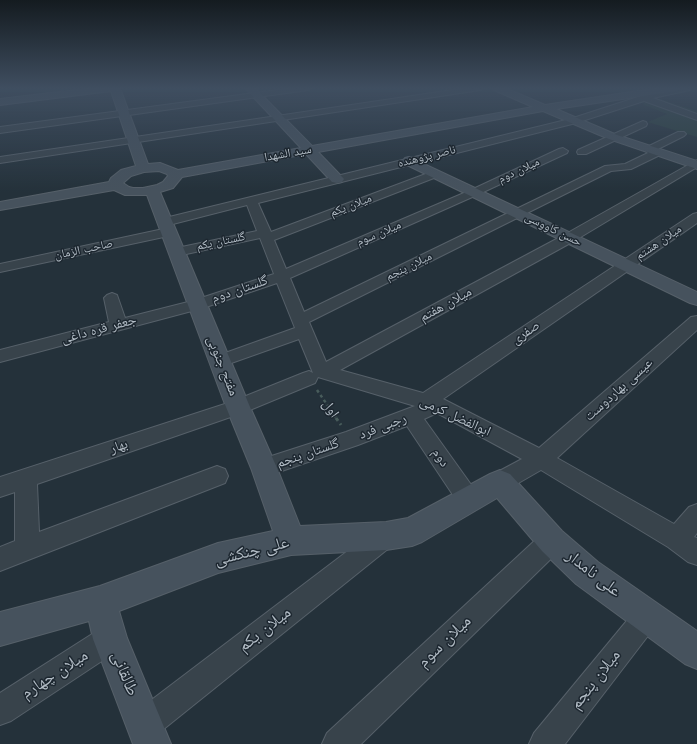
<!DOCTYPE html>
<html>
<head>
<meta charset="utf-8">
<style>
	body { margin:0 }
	canvas { display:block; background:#24313a }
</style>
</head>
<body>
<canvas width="697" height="744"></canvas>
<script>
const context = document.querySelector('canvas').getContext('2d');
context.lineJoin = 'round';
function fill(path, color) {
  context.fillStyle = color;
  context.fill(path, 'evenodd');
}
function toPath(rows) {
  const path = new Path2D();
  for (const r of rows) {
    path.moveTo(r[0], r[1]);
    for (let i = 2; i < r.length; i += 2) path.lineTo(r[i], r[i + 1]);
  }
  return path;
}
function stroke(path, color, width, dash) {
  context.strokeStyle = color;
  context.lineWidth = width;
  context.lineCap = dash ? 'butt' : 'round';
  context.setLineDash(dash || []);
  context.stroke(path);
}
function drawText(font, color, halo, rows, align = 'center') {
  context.font = font + ' Jost,"Noto Naskh Arabic",sans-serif';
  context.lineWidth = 3;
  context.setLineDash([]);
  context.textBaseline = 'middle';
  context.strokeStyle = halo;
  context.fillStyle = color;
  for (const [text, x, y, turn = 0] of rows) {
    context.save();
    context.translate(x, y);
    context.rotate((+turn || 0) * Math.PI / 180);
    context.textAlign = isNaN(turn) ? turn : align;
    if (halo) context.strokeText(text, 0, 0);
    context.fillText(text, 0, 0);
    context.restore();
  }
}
const green = toPath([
	[656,98,697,111,697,137,648,122,667,114,642,104]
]);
const pathFar1 = toPath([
	[317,390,337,419]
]);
const path = toPath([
	[336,418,341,425]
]);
const street = toPath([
	[292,88,312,88,308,90,0,133,0,127,292,88],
	[466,88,484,88,480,90,0,163,0,157,466,88],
	[678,88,691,88,690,90,653,98,697,114,697,120,644,101,576,123,258,203,271,232,431,172,439,172,440,174,439,176,274,240,286,269,471,190,559,149,563,148,568,151,567,153,479,194,290,278,304,312,605,166,625,164,648,153,644,150,645,148,678,132,684,132,686,134,684,136,658,149,663,152,662,154,631,169,611,171,309,322,326,362,564,235,697,160,697,167,574,241,340,370,423,393,693,214,697,213,697,223,443,399,539,448,691,317,697,316,697,330,557,458,674,524,689,507,697,504,697,533,694,537,697,538,697,565,688,562,668,547,541,470,508,489,500,492,492,489,489,482,492,475,522,459,437,413,424,419,477,493,480,500,477,507,469,510,461,507,407,426,358,445,264,477,256,475,253,468,256,461,346,432,415,406,318,377,315,383,245,412,37,484,39,532,217,466,225,469,228,476,225,483,0,571,0,547,15,541,15,492,0,497,0,477,231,402,303,373,309,371,313,373,299,339,220,367,214,365,211,361,214,357,295,328,277,283,203,308,0,362,0,350,109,322,104,298,107,295,112,293,117,295,125,318,192,301,274,274,260,238,177,256,172,255,170,252,172,249,177,248,257,231,247,205,165,226,161,225,159,222,161,219,570,119,641,96,678,88],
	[643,121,646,122,647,124,646,126,586,154,578,154,577,152,578,150,643,121],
	[168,228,173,229,174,232,173,235,0,272,0,264,168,228],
	[386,524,394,528,398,536,394,544,155,736,144,740,133,736,129,725,133,714,378,528,386,524],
	[552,529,561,533,564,541,561,549,361,744,322,744,327,733,543,533,552,529],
	[648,602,657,606,661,615,657,624,565,744,529,744,534,733,639,606,648,602],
	[110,625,120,629,124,639,120,649,11,721,0,725,0,693,100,629,110,625]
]);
const secondary = toPath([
	[93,88,120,88,148,164,160,163,178,170,301,148,245,88,255,88,312,146,533,107,494,90,492,88,505,88,545,105,658,88,681,88,676,91,556,109,617,135,697,161,697,169,609,139,543,111,318,152,344,179,342,182,337,183,332,182,306,154,182,177,173,188,160,192,250,407,277,468,300,526,386,522,408,518,490,474,500,470,510,474,562,531,598,562,697,631,697,669,685,664,576,584,542,551,497,498,422,542,412,546,386,550,291,555,218,573,119,611,127,638,171,744,133,744,93,639,89,621,0,646,0,612,100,586,218,543,273,531,251,468,226,407,147,195,125,195,114,190,0,210,0,202,109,182,111,178,121,170,136,166,111,91,0,105,0,99,93,88],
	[159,171,167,174,168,176,163,182,157,185,143,188,133,188,129,187,123,183,131,176,144,172,159,171],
	[409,157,697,292,697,305,690,303,405,164,403,161,405,158,409,157]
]);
const farStreetnames = [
	["سید الشهدا",288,154,-10],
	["ناصر پژوهنده",427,157,-14],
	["میلان دوم",519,171,-25],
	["میلان یکم",351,206,-21],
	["حسن کاووسی",553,230,26],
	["میلان سوم",379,234,-23],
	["گلستان یکم",221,242,-12],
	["میلان هشتم",659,243,-34],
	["صاحب الزمان",84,250,-12],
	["میلان پنجم",409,267,-26]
];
const streetNames = [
	["گلستان دوم",240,290,-19],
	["میلان هفتم",446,305,-29],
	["جعفر قره داغی",99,330,-15],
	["صفری",526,333,-34],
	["مفتح جنوبی",222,366,68],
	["عیسی بهاردوست",619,390,-42],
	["اول",330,409,55],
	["ابوالفضل کرمی",455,417,25],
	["رجبی فرد",383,427,-21],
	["بهار",119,447,-19],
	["گلستان پنجم",308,454,-19],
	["دوم",440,458,56]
];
const nearStreetnames = [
	["علی چنکشی",252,552,-14],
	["علی نامدار",593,574,38],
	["میلان یکم",265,630,-38],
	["میلان سوم",445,642,-44],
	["طالقانی",124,674,68],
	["میلان چهارم",55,675,-33],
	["میلان پنجم",596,680,-52]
];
fill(green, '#293f3d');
stroke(street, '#566069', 2);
stroke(secondary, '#566069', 2);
stroke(pathFar1, '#485c5b', 2.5, [3, 3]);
stroke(path, '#485c5b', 3, [3.5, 3.5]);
fill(street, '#38434b');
fill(secondary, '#46525d');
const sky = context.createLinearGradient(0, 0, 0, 192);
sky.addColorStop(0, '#141b20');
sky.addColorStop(0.46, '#3f4e60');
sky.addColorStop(1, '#3f4e6000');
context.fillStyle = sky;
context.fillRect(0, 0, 697, 192);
drawText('12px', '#b3bdc6', '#1d2730', farStreetnames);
drawText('14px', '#b3bdc6', '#1d2730', streetNames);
drawText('17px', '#b3bdc6', '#1d2730', nearStreetnames);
</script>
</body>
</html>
